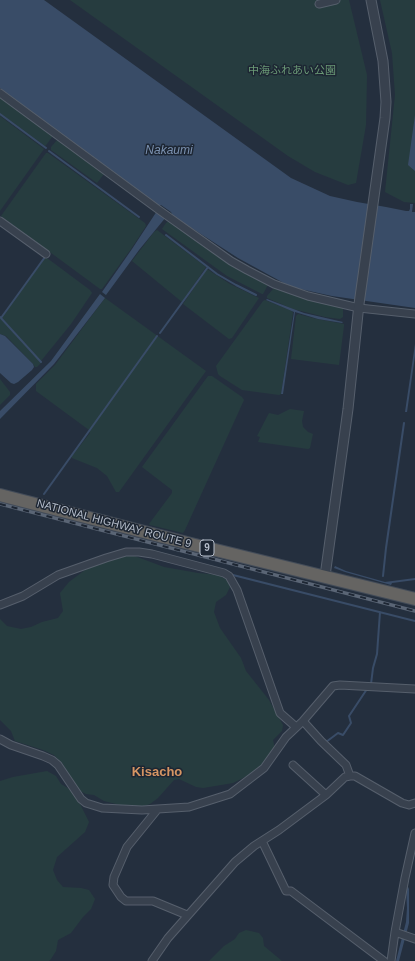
<!DOCTYPE html>
<html>
<head>
<meta charset="utf-8">
<style>
	body { margin:0 }
	canvas { display:block; background:#242f3e }
</style>
</head>
<body>
<canvas width="415" height="961"></canvas>
<script>
const context = document.querySelector('canvas').getContext('2d');
context.lineJoin = 'round';
function fill(path, color) {
  context.fillStyle = color;
  context.fill(path, 'evenodd');
}
function toPath(rows) {
  const path = new Path2D();
  for (const r of rows) {
    path.moveTo(r[0], r[1]);
    for (let i = 2; i < r.length; i += 2) path.lineTo(r[i], r[i + 1]);
  }
  return path;
}
function stroke(path, color, width, dash) {
  context.strokeStyle = color;
  context.lineWidth = width;
  context.lineCap = dash ? 'butt' : 'round';
  context.setLineDash(dash || []);
  context.stroke(path);
}
function drawText(font, color, halo, rows, align = 'center') {
  context.font = font + ' Helvetica,"Noto Sans JP",sans-serif';
  context.lineWidth = 3;
  context.setLineDash([]);
  context.textBaseline = 'middle';
  context.strokeStyle = halo;
  context.fillStyle = color;
  for (const [text, x, y, turn = 0] of rows) {
    context.save();
    context.translate(x, y);
    context.rotate((+turn || 0) * Math.PI / 180);
    context.textAlign = isNaN(turn) ? turn : align;
    if (halo) context.strokeText(text, 0, 0);
    context.fillText(text, 0, 0);
    context.restore();
  }
}
const green = toPath([
	[70,0,349,0,367,75,366,125,356,183,348,185,315,172,288,156],
	[380,0,415,0,415,203,404,202,385,192,395,95,392,53],
	[0,96,52,134,52,137,47,144,45,146,0,113],
	[0,116,44,149,0,211],
	[58,139,104,174,97,183,51,150,51,147],
	[46,153,48,153,145,223,146,226,131,249,102,289,100,289,1,216],
	[169,221,269,283,263,294,262,294,227,276,162,229,166,223],
	[157,230,206,267,182,302,132,261,154,232],
	[47,258,90,290,92,293,71,324,41,361,2,318,44,259],
	[207,269,230,284,259,298,232,338,229,339,183,304],
	[276,287,343,307,343,317,340,319,325,317,293,309,267,298,267,296,274,288],
	[105,298,206,371,119,492,116,492,107,476,97,468,72,458,72,456,90,433,89,430,36,391,36,384,55,365],
	[265,300,292,311,293,313,281,394,279,395,242,390,220,376,218,374,216,366,263,301],
	[298,314,317,319,344,324,344,326,339,365,291,359,296,316],
	[0,318,41,363,37,367,35,367,33,364,6,336,0,334],
	[208,376,212,376,242,397,244,400,185,530,183,533,150,525,149,524,172,493,172,490,142,467],
	[0,379,10,392,10,395,0,405],
	[290,409,304,411,302,421,303,427,308,432,313,434,310,448,308,449,258,442,260,437,257,436,269,413,278,415],
	[132,555,164,567,198,573,219,575,227,580,230,587,226,595,216,602,214,612,220,628,241,658,246,671,269,700,283,725,282,731,273,740,275,749,263,766,247,776,233,783,203,788,196,787,179,779,174,780,158,798,150,804,141,807,120,805,104,801,94,795,86,794,80,791,68,776,63,764,54,755,43,750,15,741,11,731,0,720,0,619,7,626,21,629,31,627,42,622,58,618,63,611,60,593,69,582,89,567,117,558],
	[47,771,56,776,61,784,71,790,80,804,89,822,85,832,57,857,53,870,57,880,63,887,81,888,89,890,95,899,91,909,83,917,71,933,58,940,56,951,51,959,49,961,0,961,0,781,13,777],
	[246,930,259,933,263,938,264,946,282,961,209,961,224,946,235,939,239,933]
]);
const water = toPath([
	[0,0,44,0,291,178,330,196,357,202,386,207,406,211,409,211,410,209,410,204,413,204,412,212,415,212,415,308,332,296,291,287,238,258,173,216,171,212,161,205,159,206,0,88],
	[415,115,415,171,408,165],
	[157,211,166,217,139,250,106,295,102,292,132,249],
	[100,294,105,298,54,364,0,419,0,411,51,361],
	[267,299,304,313,343,322,342,323,318,319,295,312,283,394,281,394,294,312,266,300],
	[0,334,5,336,33,364,34,367,32,370,18,382,14,384,11,383,0,373],
	[415,344,415,356,407,412,405,412],
	[335,566,346,571,385,582,415,578,415,580,392,583,391,585,345,572,334,568],
	[415,845,407,885,409,889,409,923,399,961,396,961,406,922,407,908,406,887]
]);
const stream = toPath([
	[0,114,46,148],
	[49,151,139,217],
	[166,235,217,274,236,285,256,295],
	[0,317,41,362],
	[1,318,45,257],
	[160,333,208,267],
	[44,494,157,336],
	[233,575,415,621],
	[383,576,386,548,404,423],
	[371,684,373,668,377,654,380,612],
	[326,742,338,733,343,735,351,723,349,716,367,689]
]);
const minor = toPath([
	[319,4,336,0],
	[0,93,159,210,231,261,247,270,274,284,308,296,359,308,415,314],
	[0,221,46,254],
	[0,605,23,596,58,575,106,558,126,552,139,552,152,554,224,573,229,576,237,590,280,713,296,727],
	[303,721,321,741,346,765,350,776],
	[0,739,11,745,43,756,52,760,58,765,81,799,86,803,102,808,142,810,189,807,230,794,264,768,286,737,303,721,333,686,340,685,415,689],
	[293,765,326,795],
	[157,810,127,847,114,877,113,885,121,897,126,901,153,901,187,915],
	[262,841,286,891,291,891,384,961],
	[395,932,415,939],
	[152,961,168,938,235,862,254,846,279,830,326,795,345,777,350,776,355,776,402,803,409,805,415,803],
	[391,961,395,932,405,878,415,833]
]);
const tertiary = toPath([
	[325,576,348,409,359,304,385,118,386,102,383,61,371,0]
]);
const trunk = toPath([
	[0,495,191,544,415,599]
]);
const rail = toPath([
	[0,504,415,611]
]);
const shields = [
	[207,548,14]
];
const shieldNames = [
	["9",207,548]
];
const parkNames = [
	["中海ふれあい公園",292,71]
];
const streetNames = [
	["NATIONAL HIGHWAY ROUTE 9",114,524,15]
];
const waterNames = [
	["Nakaumi",169,151]
];
const quarterNames = [
	["Kisacho",157,772]
];
fill(green, '#263c3f');
fill(water, '#394c67');
stroke(stream, '#394c67', 2);
stroke(minor, '#565f6c', 9);
stroke(tertiary, '#565f6c', 11);
stroke(trunk, '#434c59', 14);
stroke(minor, '#38414e', 7);
stroke(tertiary, '#38414e', 9);
stroke(trunk, '#656462', 12);
stroke(rail, '#5a6575', 3.5);
stroke(rail, '#1d2633', 2, [6]);
for (const [x, y, w] of shields) {
  const box = new Path2D();
  box.roundRect(x - w / 2, y - 8, w, 16, 3);
  context.fillStyle = '#1d2633';
  context.fill(box);
  stroke(box, '#b4bcc9', 1);
}
drawText('bold 10px', '#b4bcc9', null, shieldNames);
drawText('11px', '#6b9a76', '#1d2633', parkNames);
drawText('11px', '#b4bcc9', '#1d2633', streetNames);
drawText('italic 12px', '#7c92b1', '#1d2633', waterNames);
drawText('bold 13px', '#d59563', '#1d2633', quarterNames);
</script>
</body>
</html>
